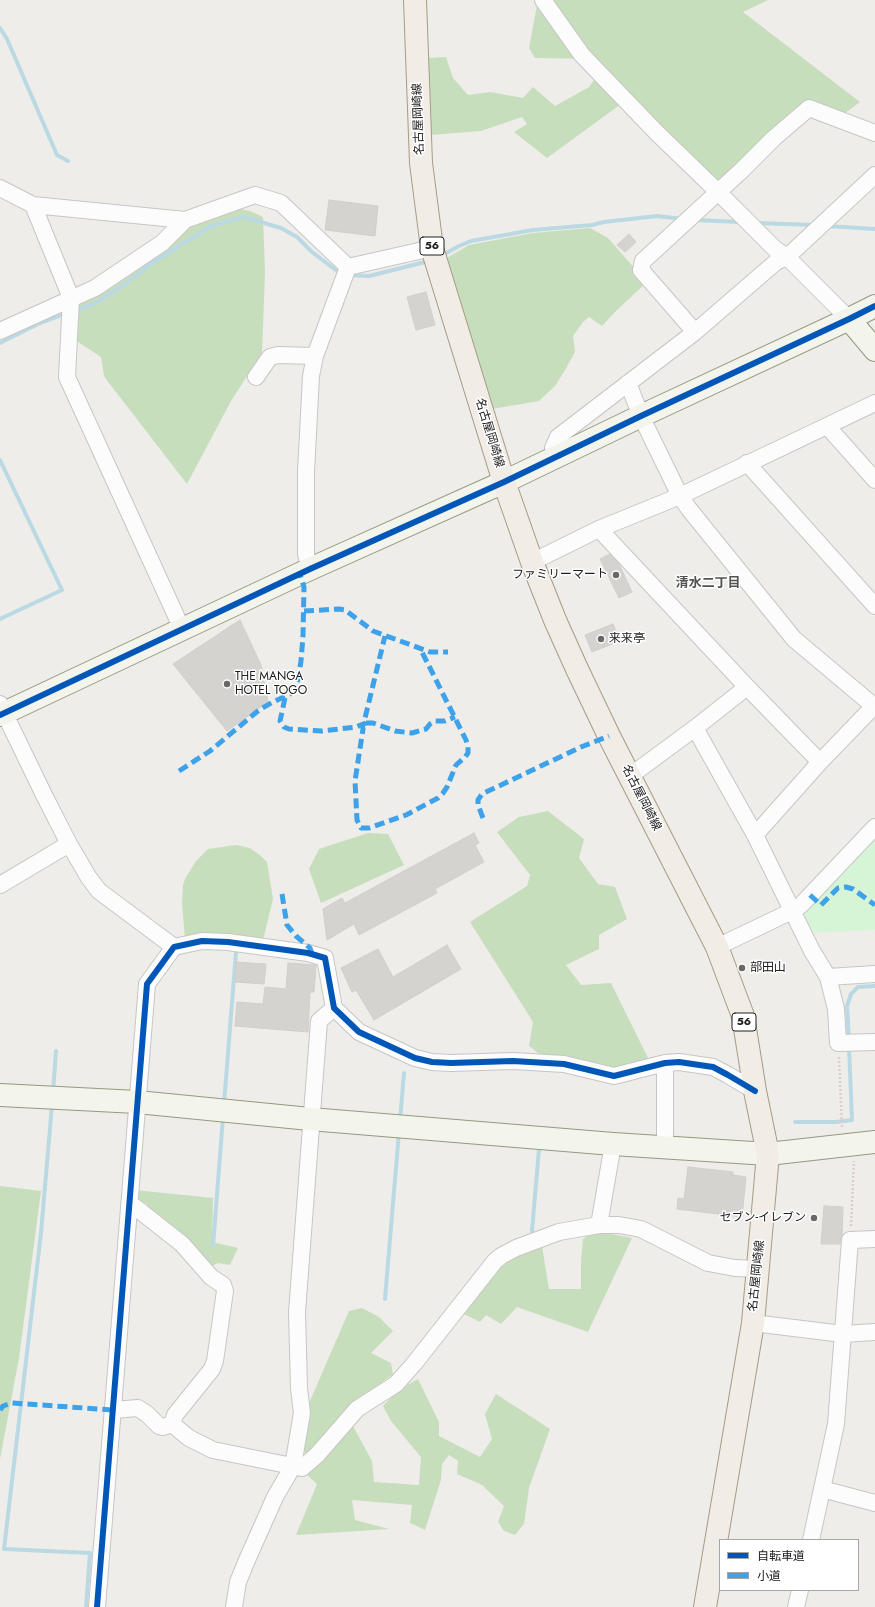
<!DOCTYPE html>
<html>
<head>
<meta charset="utf-8">
<style>
	body { margin:0 }
	#map { position:relative; width:875px; height:1607px; overflow:hidden; background:#eeede9; font-family:Jost,"Noto Sans JP",sans-serif }
	canvas { display:block }
	.legend { position:absolute; left:719px; top:1539px; width:140px; height:52px; box-sizing:border-box; background:#fff; border:1px solid #a6a6a6; margin:0; padding:5px 7px; list-style:none; font-size:12px; color:#202020 }
	.legend li { display:flex; align-items:center; gap:8px; height:20px }
	.legend b { width:20px; border:1px solid #a6a6a6 }
</style>
</head>
<body>
<div id="map">
<canvas width="875" height="1607"></canvas>
<ul class="legend">
<li><b style="height:5px;background:#0057b8"></b>自転車道</li>
<li><b style="height:5px;background:#3da2ea"></b>小道</li>
</ul>
</div>
<script>
const context = document.querySelector('canvas').getContext('2d');
context.lineJoin = 'round';
function fill(path, color) {
  context.fillStyle = color;
  context.fill(path, 'evenodd');
}
function toPath(rows) {
  const path = new Path2D();
  for (const r of rows) {
    path.moveTo(r[0], r[1]);
    for (let i = 2; i < r.length; i += 2) path.lineTo(r[i], r[i + 1]);
  }
  return path;
}
function stroke(path, color, width, dash) {
  context.strokeStyle = color;
  context.lineWidth = width;
  context.lineCap = dash ? 'butt' : 'round';
  context.setLineDash(dash || []);
  context.stroke(path);
}
function drawText(font, color, halo, rows, align = 'center') {
  context.font = font + ' Jost,"Noto Sans JP",sans-serif';
  context.lineWidth = 3;
  context.setLineDash([]);
  context.textBaseline = 'middle';
  context.strokeStyle = halo;
  context.fillStyle = color;
  for (const [text, x, y, turn = 0] of rows) {
    context.save();
    context.translate(x, y);
    context.rotate((+turn || 0) * Math.PI / 180);
    context.textAlign = isNaN(turn) ? turn : align;
    if (halo) context.strokeText(text, 0, 0);
    context.fillText(text, 0, 0);
    context.restore();
  }
}
const forest = toPath([
	[538,0,768,0,743,12,860,102,841,116,805,105,716,182,628,99,547,158,514,132,527,124,522,117,481,131,430,135,427,58,446,57,453,78,468,95,490,92,523,98,533,87,555,106,589,87,601,70,591,59,535,58,529,48],
	[231,207,250,211,263,217,265,272,262,353,231,401,187,484,109,383,104,376,101,357,75,340,78,316,75,302,180,232],
	[590,228,608,238,637,271,646,283,617,310,602,326,589,317,583,322,573,336,575,352,565,370,555,386,539,401,486,410,440,262,469,245,533,233],
	[548,811,584,839,579,858,598,884,615,887,627,919,599,935,599,949,566,965,581,985,611,983,649,1060,614,1069,542,1056,529,1046,533,1022,470,922,527,886,530,875,497,832,519,817],
	[368,833,388,834,404,865,321,903,309,869,319,849],
	[236,845,250,848,260,855,267,862,273,899,263,940,185,939,182,904,183,885,185,879,196,861,208,849],
	[0,1186,41,1191,19,1358,0,1459],
	[135,1190,213,1198,212,1242,238,1248,230,1265,218,1263,210,1267,148,1211,147,1204,136,1199],
	[590,1233,612,1234,632,1238,588,1332,517,1307,501,1324,486,1315,480,1322,460,1312,495,1268,517,1254,542,1246,549,1289,581,1289,581,1260,583,1239],
	[362,1308,379,1317,393,1331,371,1353,391,1363,393,1374,353,1404,307,1453,299,1451,306,1410,349,1311],
	[418,1379,439,1422,439,1436,480,1457,492,1439,485,1414,496,1394,550,1429,529,1488,524,1524,515,1535,504,1531,498,1522,504,1506,482,1485,457,1474,458,1461,449,1455,442,1464,441,1480,425,1530,410,1523,412,1505,352,1500,355,1520,389,1529,296,1535,317,1484,306,1474,341,1433,353,1426,372,1461,374,1482,419,1485,421,1457,391,1421,383,1406,397,1391]
]);
const park = toPath([
	[875,834,875,930,811,933,802,918,804,909]
]);
const stream = toPath([
	[0,28,7,39,57,155,68,161],
	[695,220,740,222],
	[755,223,814,225],
	[827,226,875,229],
	[441,256,459,246,471,241,533,230,592,225,604,222,657,216,683,219],
	[348,275,369,276,429,261],
	[74,311,94,304,124,285,152,263,211,226,244,217,281,228,297,237,312,252,337,271,342,273],
	[0,343,38,324,67,313],
	[0,460,62,590,0,619],
	[849,1039,847,1006,851,994,858,987,875,986],
	[53,1092,56,1051],
	[224,1104,236,952],
	[52,1105,41,1233,4,1549,90,1553,86,1607],
	[400,1120,404,1073],
	[795,1122,836,1122,852,1120,849,1046],
	[532,1231,539,1149],
	[213,1246,223,1117],
	[385,1299,399,1132]
]);
const building = toPath([
	[329,200,378,206,375,236,325,230,329,200],
	[629,234,636,242,625,252,617,245,629,234],
	[426,292,435,325,416,330,407,297,426,292],
	[610,554,619,564,632,592,619,598,600,559,610,554],
	[240,620,261,665,268,702,227,731,173,664,240,620],
	[613,624,620,641,592,652,585,635,613,624],
	[474,833,479,843,475,845,484,862,435,889,437,893,359,935,354,924,327,940,323,909,342,898,345,903,474,833],
	[447,945,461,969,374,1020,356,990,352,992,341,968,378,949,393,977,447,945],
	[236,962,266,964,264,984,235,982,236,962],
	[288,963,316,965,314,992,310,992,308,1032,235,1026,237,1002,263,1004,265,987,286,989,288,963],
	[688,1167,733,1172,733,1175,746,1177,742,1217,677,1209,678,1198,684,1199,688,1167],
	[824,1206,843,1207,842,1235,840,1244,821,1244,824,1206]
]);
const path = toPath([
	[839,1057,842,1128],
	[851,1226,854,1161]
]);
const street = toPath([
	[543,0,582,55,657,133,718,192,775,249,787,257,849,319],
	[0,188,33,205,185,220,255,195,281,203,348,267],
	[33,205,71,298,67,377,182,629],
	[348,267,432,248],
	[0,331,95,288,162,243,185,220],
	[695,332,641,270,643,261,742,170,774,138,809,108,875,133],
	[256,377,270,357,278,355,315,356],
	[628,383,641,416,680,496,689,509,794,639,875,707],
	[827,426,875,480],
	[555,457,553,448,558,437,695,332,776,262,787,257,875,175],
	[747,463,875,606],
	[599,529,747,687,820,762],
	[532,562,599,529,680,496,875,403],
	[310,569,306,554,306,472,311,376,315,356,348,267],
	[0,704,44,795,69,844,89,878,99,891,174,947],
	[695,728,755,835,812,951,828,977,836,1009,838,1043,875,1042],
	[630,776,695,728,747,687],
	[755,835,820,762,875,705],
	[0,885,69,844],
	[717,947,792,911,801,905,875,827],
	[828,977,875,974],
	[665,1063,665,1147],
	[129,1205,135,1207,182,1244,211,1277,223,1285,225,1291,215,1361,212,1369,175,1415,172,1424],
	[599,1225,613,1144],
	[753,1323,843,1334,875,1332],
	[113,1410,138,1408,147,1414,159,1426,163,1427,172,1424,189,1438,213,1450,302,1468,317,1455,357,1409,396,1384,413,1365,495,1261,501,1256,516,1248,559,1232,599,1225,619,1225,641,1229,708,1263,735,1268,759,1269],
	[822,1489,875,1503],
	[811,1540,836,1424,850,1240,875,1239],
	[97,1607,147,984,174,947,202,941,228,942,308,953,325,958,334,1008,359,1032,415,1058,432,1062,451,1063,513,1061,564,1064,614,1076,665,1063,679,1062,713,1067,728,1075,755,1091],
	[234,1607,238,1582,247,1560,275,1497,293,1466,302,1413,299,1388,297,1312,319,1021,334,1008],
	[796,1607,800,1590]
]);
const secondary = toPath([
	[849,319,875,350],
	[0,715,310,569,504,482,641,416,849,319,875,306],
	[0,1095,137,1102,310,1119,613,1144,768,1154,875,1142]
]);
const primary = toPath([
	[415,0,421,163,432,248,504,482,532,562,555,620,577,669,609,736,717,947,743,1016,755,1091,768,1154,753,1323,705,1607]
]);
const quiet = toPath([
	[304,611,339,609,345,610,373,631,430,652,448,652],
	[285,698,280,721,284,727,289,729,322,731,356,727,366,723,365,718,385,636],
	[366,723,373,723,395,731,412,733,426,729,430,724,435,721,445,721,455,717],
	[362,724,363,729,355,781,357,820,361,828,369,828,406,815,438,798,443,793,447,787,456,765,465,757,468,753,468,747,466,740,422,652,422,649],
	[179,771,210,751,259,710,273,702,290,694,294,689,298,680,301,661,303,636,304,587,300,574],
	[483,818,478,805,478,800,482,794,581,747,609,736],
	[282,894,287,925,296,936,310,948,312,954],
	[810,895,821,905,838,888,846,887,853,889,875,905],
	[0,1410,3,1406,12,1403,113,1410]
]);
const cycleway = toPath([
	[0,715,310,569,504,482,641,416,849,319,875,306],
	[97,1607,147,984,174,947,202,941,228,942,308,953,325,958,334,1008,359,1032,415,1058,432,1062,451,1063,513,1061,564,1064,614,1076,665,1063,679,1062,713,1067,728,1075,755,1091]
]);
const markers = [
	[616,575,4,"#686866"],
	[601,639,4,"#686866"],
	[227,684,4,"#686866"],
	[742,968,4,"#686866"],
	[814,1218,4,"#686866"]
];
const shields = [
	[432,246,24],
	[744,1022,24]
];
const shieldNames = [
	["56",432,246],
	["56",744,1022]
];
const streetNames = [
	["名古屋岡崎線",419,119,-92],
	["名古屋岡崎線",489,433,73],
	["名古屋岡崎線",641,798,63],
	["名古屋岡崎線",757,1276,-84]
];
const poiNames = [
	["ファミリーマート",608,575,"right"],
	["来来亭",609,639],
	["THE MANGA",235,677],
	["HOTEL TOGO",235,691],
	["部田山",750,968],
	["セブン-イレブン",806,1218,"right"]
];
const neighbourhoodNames = [
	["清水二丁目",708,584]
];
fill(forest, '#c7debd');
fill(park, '#d6f5d7');
stroke(stream, '#bbd9e3', 4);
fill(building, '#d5d3d0');
stroke(building, '#d1ceca', 1);
stroke(street, '#c7c6c5', 18);
stroke(secondary, '#96997f', 24);
stroke(primary, '#a59c84', 24);
stroke(path, '#dcceca', 2.5, [2, 2]);
stroke(street, '#fcfcfc', 16);
stroke(secondary, '#f3f4ec', 22);
stroke(primary, '#f1ede6', 22);
stroke(quiet, '#3da2ea', 5, [10, 5]);
stroke(cycleway, '#0057b8', 6);
for (const [x, y, r, color] of markers) {
  const dot = new Path2D();
  dot.arc(x, y, r, 0, 2 * Math.PI);
  context.fillStyle = color;
  context.fill(dot);
  stroke(dot, '#fff', 1.5);
}
for (const [x, y, w] of shields) {
  const box = new Path2D();
  box.roundRect(x - w / 2, y - 9, w, 18, 3);
  context.fillStyle = '#fff';
  context.fill(box);
  stroke(box, '#202020', 1);
}
drawText('bold 11px', '#202020', null, shieldNames);
drawText('12px', '#202020', '#fff', streetNames);
drawText('12px', '#202020', '#fff', poiNames, 'left');
drawText('bold 13px', '#535353', '#fff', neighbourhoodNames);
</script>
</body>
</html>
